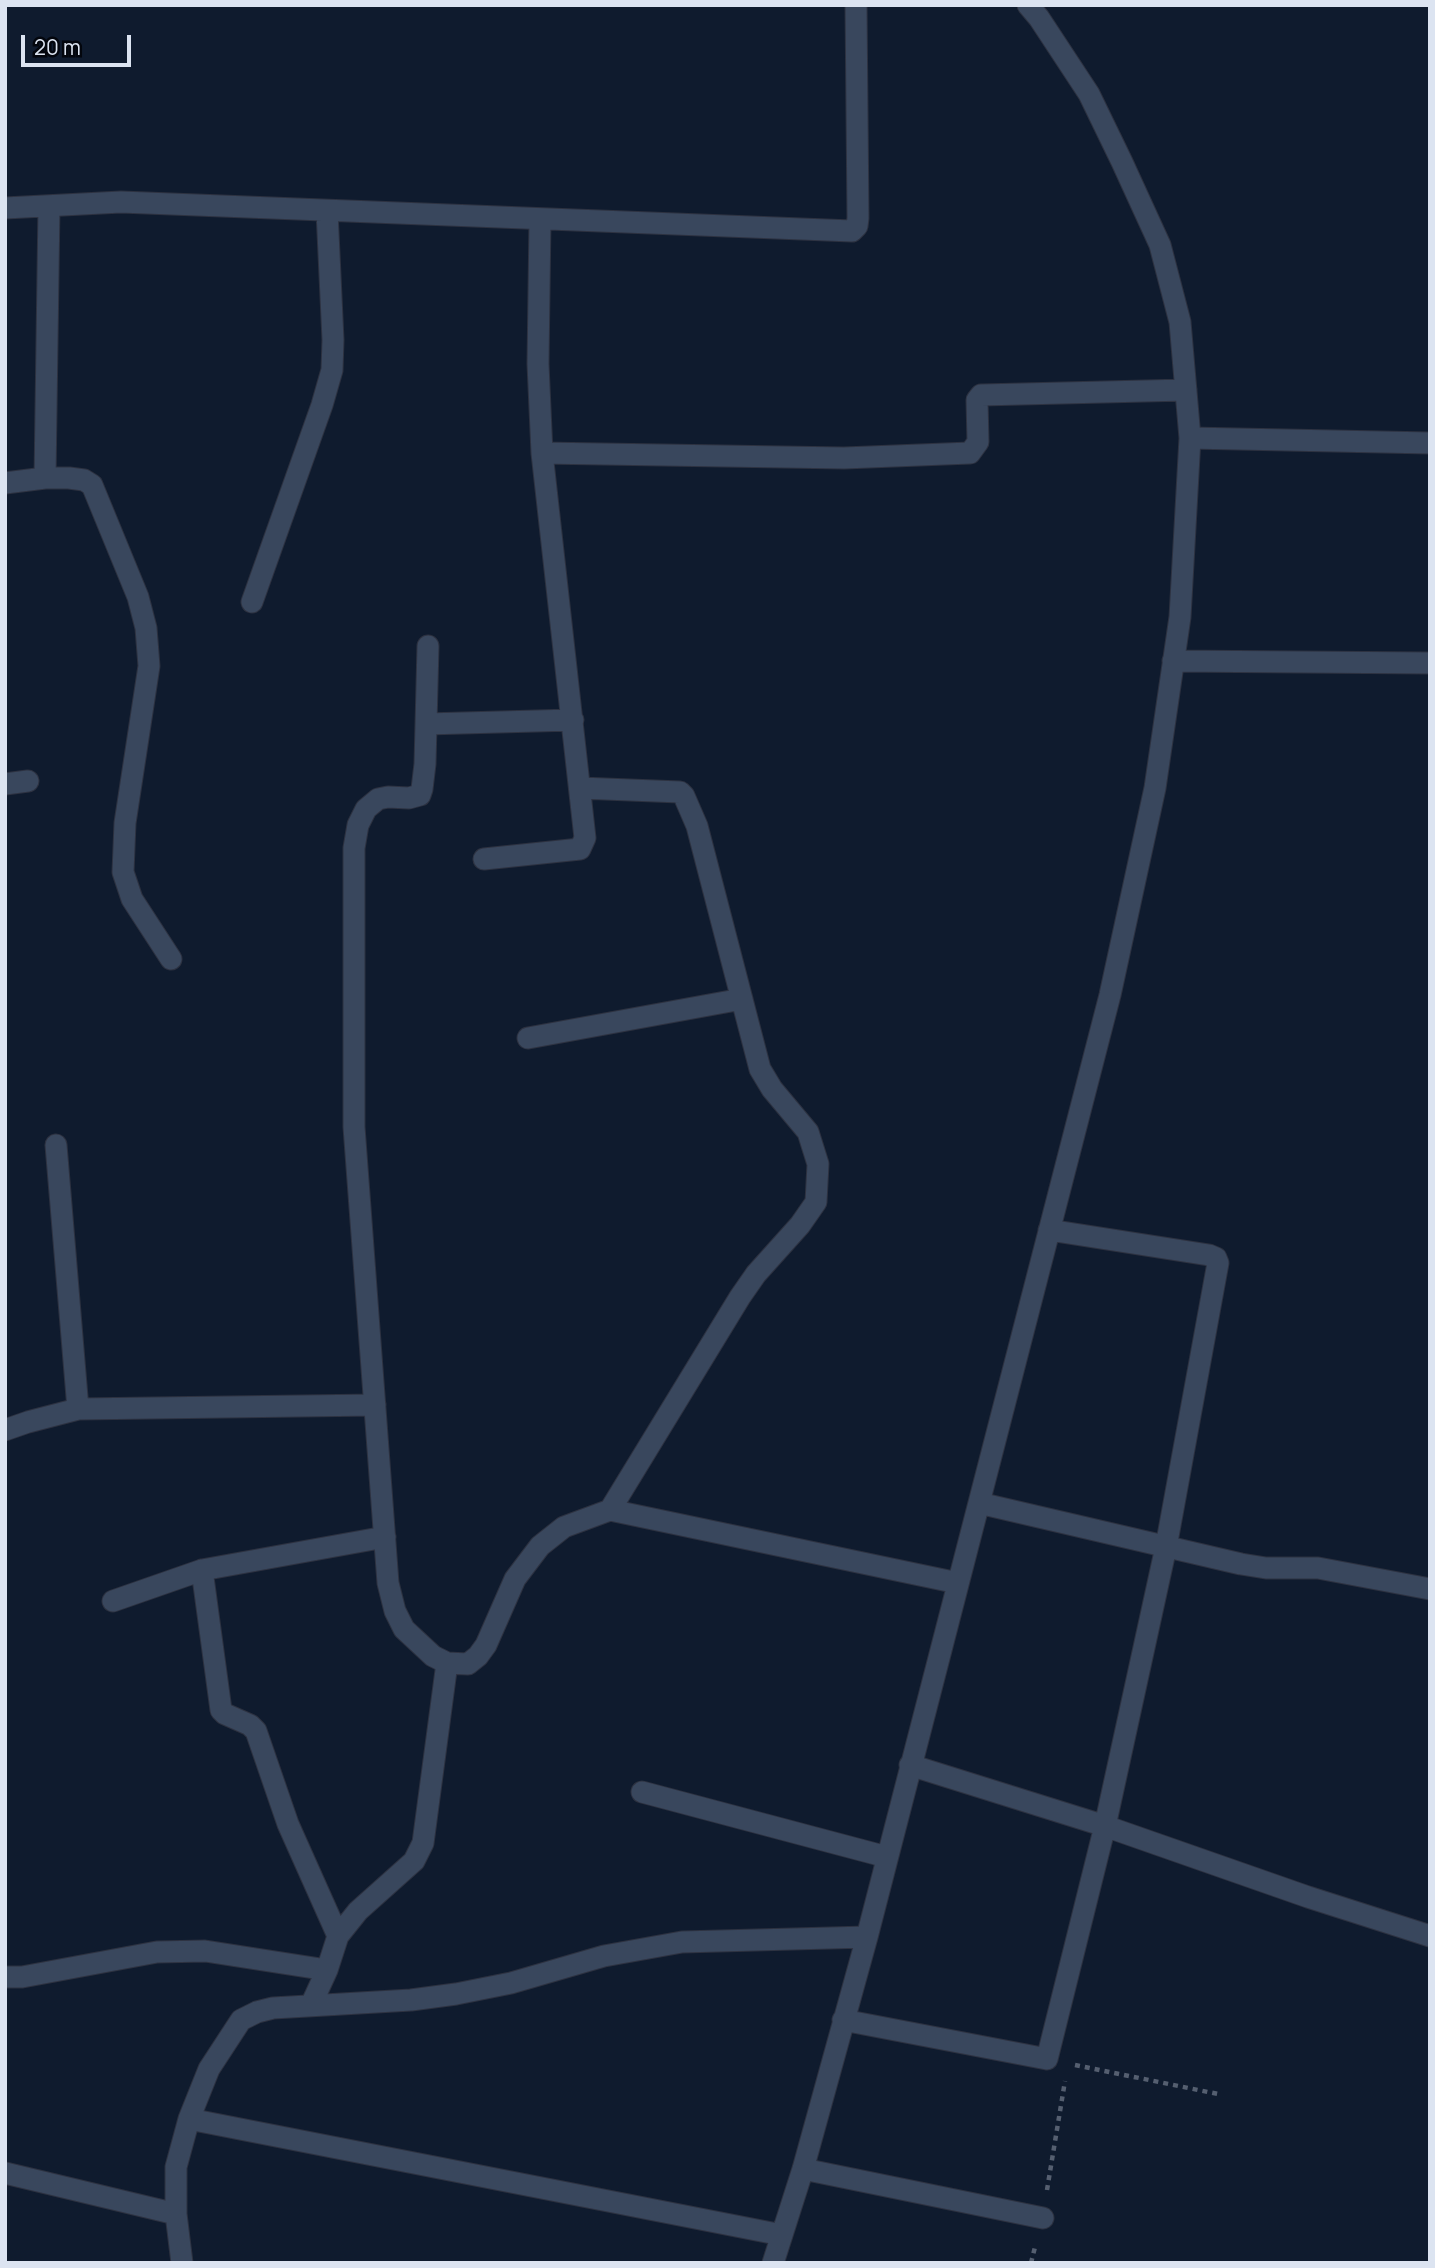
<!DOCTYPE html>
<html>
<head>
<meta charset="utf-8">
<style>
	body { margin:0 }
	#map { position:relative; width:1435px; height:2268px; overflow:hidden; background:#0f1b2e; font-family:Manrope,sans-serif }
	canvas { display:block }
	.frame { position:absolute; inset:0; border:7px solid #dce4f1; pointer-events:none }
	.scale { position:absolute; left:21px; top:35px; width:110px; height:32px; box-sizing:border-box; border:4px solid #dce4f1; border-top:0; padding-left:9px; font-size:21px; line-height:24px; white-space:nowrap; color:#dce4f1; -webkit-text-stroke:5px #03060d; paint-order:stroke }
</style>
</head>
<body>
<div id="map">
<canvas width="1435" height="2268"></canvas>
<div class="frame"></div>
<div class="scale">20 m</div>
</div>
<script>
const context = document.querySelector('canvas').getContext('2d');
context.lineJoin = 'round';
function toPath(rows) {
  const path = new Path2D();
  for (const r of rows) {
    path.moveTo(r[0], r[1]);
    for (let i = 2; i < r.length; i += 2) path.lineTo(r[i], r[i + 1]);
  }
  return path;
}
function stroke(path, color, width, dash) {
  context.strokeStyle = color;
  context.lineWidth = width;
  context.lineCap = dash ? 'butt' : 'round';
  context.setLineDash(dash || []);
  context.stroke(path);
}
const path = toPath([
	[1075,2065,1218,2094],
	[1047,2190,1065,2081],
	[1031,2263,1035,2247]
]);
const street = toPath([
	[5,208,121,202,852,231,857,226,858,218,856,5],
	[1190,438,1430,443],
	[542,453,844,458,970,453,978,442,977,400,981,395,1186,390],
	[45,478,49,206],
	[5,483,45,478,69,478,84,480,92,485,138,597,146,628,149,666,125,823,123,872,132,899,171,959],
	[252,602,322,405,332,370,333,340,327,211],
	[428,646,425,764,422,789,420,795,409,798,388,797,378,799,366,809,358,825,354,848,354,1127,388,1583,395,1611,404,1629,433,1656,447,1663,468,1664,478,1656,486,1645,515,1579,540,1546,564,1527,610,1510,958,1583],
	[1173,661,1430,663],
	[426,724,573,720],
	[5,784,28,781],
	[580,788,680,792,684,796,697,826,760,1069,772,1089,808,1132,818,1164,816,1202,800,1225,756,1274,740,1297,610,1510],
	[484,859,580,849,585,838,542,453,538,364,540,220],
	[528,1038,742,999],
	[56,1145,78,1409],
	[5,1430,28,1422,78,1409,375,1405],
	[979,1503,1241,1564,1266,1568,1318,1568,1430,1589],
	[202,1570,221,1710,225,1714,250,1725,256,1731,288,1824,338,1936],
	[113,1601,202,1570,385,1537],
	[910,1765,1105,1826,1308,1897,1430,1936],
	[642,1792,887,1857],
	[5,1977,22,1977,157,1952,205,1951,327,1970],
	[311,2005,327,1970,338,1936,358,1911,414,1861,423,1843,447,1663],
	[843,2020,1047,2059,1105,1826,1166,1547,1218,1263,1216,1258,1209,1255,1049,1230],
	[189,2119,782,2235],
	[803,2169,1043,2218],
	[5,2173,176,2214],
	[182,2263,176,2214,176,2167,189,2119,209,2069,241,2020,257,2012,273,2008,411,2000,456,1994,511,1983,604,1956,682,1942,867,1937],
	[773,2263,803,2169,867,1937,1110,995,1155,788,1180,617,1190,438,1180,322,1160,245,1122,162,1089,94,1039,18,1028,5]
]);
stroke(street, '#2d3241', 23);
stroke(path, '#555f70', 4.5, [5, 5]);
stroke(street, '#39475d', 21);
</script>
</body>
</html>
